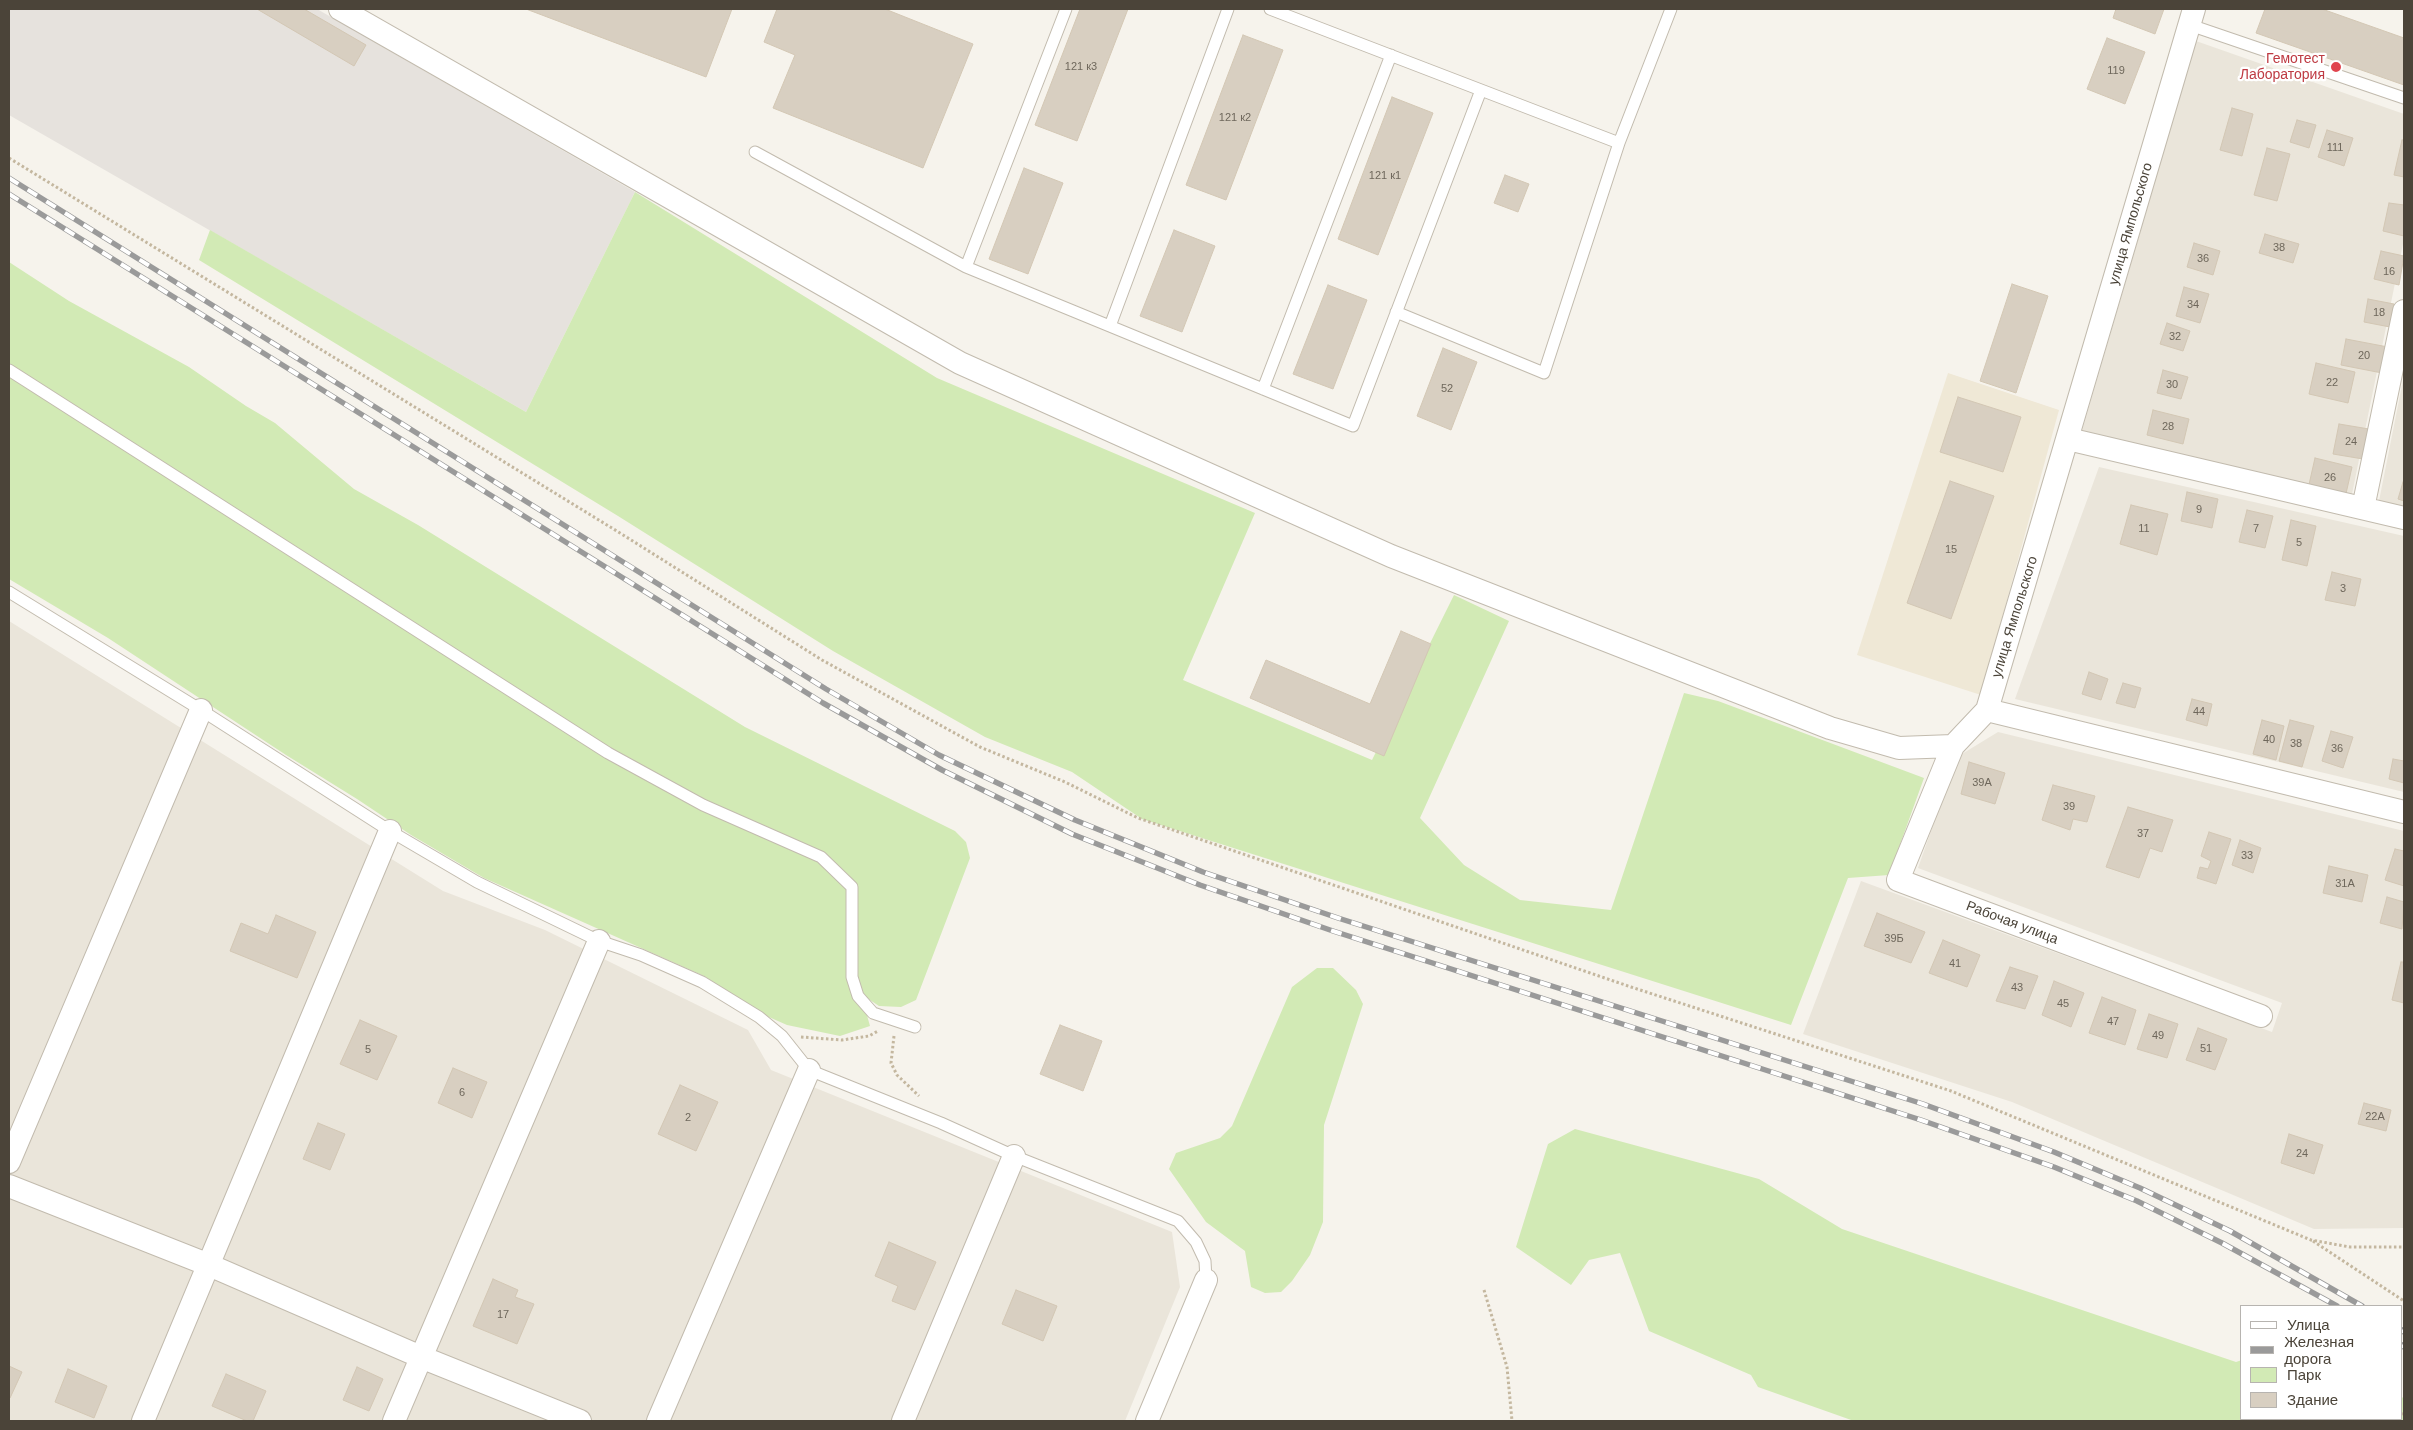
<!DOCTYPE html>
<html>
<head>
<meta charset="utf-8">
<style>
	body { margin:0 }
	#map { position:relative; width:2413px; height:1430px; overflow:hidden; background:#f6f3ec; font-family:Arial,sans-serif }
	canvas { display:block }
	.frame { position:absolute; inset:0; border:10px solid #4b4439; pointer-events:none }
	.legend { position:absolute; left:2240px; top:1305px; width:162px; height:115px; box-sizing:border-box; background:#fff; border:1px solid #b7b4b0; margin:0; padding:6px 9px; list-style:none; font-size:15px; color:#4b4439 }
	.legend li { display:flex; align-items:center; gap:10px; height:25px }
	.legend b { width:25px; border:1px solid #b7b4b0 }
</style>
</head>
<body>
<div id="map">
<canvas width="2413" height="1430"></canvas>
<div class="frame"></div>
<ul class="legend">
<li><b style="height:6px;background:#fff"></b>Улица</li>
<li><b style="height:6px;background:#9a9a9a"></b>Железная дорога</li>
<li><b style="height:14px;background:#d2eab5"></b>Парк</li>
<li><b style="height:14px;background:#d8cfc1"></b>Здание</li>
</ul>
</div>
<script>
const context = document.querySelector('canvas').getContext('2d');
context.lineJoin = 'round';
function fill(path, color) {
  context.fillStyle = color;
  context.fill(path, 'evenodd');
}
function toPath(rows) {
  const path = new Path2D();
  for (const r of rows) {
    path.moveTo(r[0], r[1]);
    for (let i = 2; i < r.length; i += 2) path.lineTo(r[i], r[i + 1]);
  }
  return path;
}
function stroke(path, color, width, dash) {
  context.strokeStyle = color;
  context.lineWidth = width;
  context.lineCap = dash ? 'butt' : 'round';
  context.setLineDash(dash || []);
  context.stroke(path);
}
function drawText(font, color, halo, rows, align = 'center') {
  context.font = font + ' Arial,sans-serif';
  context.lineWidth = 4.5;
  context.setLineDash([]);
  context.textBaseline = 'middle';
  context.strokeStyle = halo;
  context.fillStyle = color;
  for (const [text, x, y, turn = 0] of rows) {
    context.save();
    context.translate(x, y);
    context.rotate((+turn || 0) * Math.PI / 180);
    context.textAlign = isNaN(turn) ? turn : align;
    if (halo) context.strokeText(text, 0, 0);
    context.fillText(text, 0, 0);
    context.restore();
  }
}
const residential = toPath([
	[2196,41,2404,114,2404,239,2352,494,2082,431],
	[2404,375,2404,506,2379,501],
	[2099,467,2404,536,2404,792,2015,699],
	[9,621,443,891,545,930,748,1030,771,1070,1172,1232,1180,1287,1125,1421,9,1421],
	[1998,732,2404,831,2404,1228,2314,1229,2012,1102,1803,1034,1861,881,2272,1032,2282,1003,1918,868,1957,757]
]);
const industrial = toPath([
	[9,9,317,9,635,192,526,412,9,115]
]);
const education = toPath([
	[1948,373,2059,410,1981,695,1857,655]
]);
const green = toPath([
	[635,192,937,378,1255,513,1183,680,1372,760,1454,595,1509,621,1420,818,1464,865,1520,900,1611,910,1684,693,1718,701,1924,778,1889,875,1848,878,1791,1025,1142,819,1072,772,985,737,833,651,618,516,199,260,210,230,526,412],
	[9,262,69,301,189,367,246,406,275,423,354,489,418,525,745,727,955,831,966,842,970,858,916,1000,901,1007,879,1006,861,994,870,1026,840,1036,787,1025,762,1014,704,976,484,878,411,835,357,799,286,755,108,638,9,579],
	[1317,968,1333,968,1356,990,1363,1004,1324,1125,1323,1222,1310,1255,1292,1281,1281,1292,1265,1293,1251,1287,1245,1251,1206,1222,1169,1169,1176,1153,1220,1138,1232,1126,1292,987],
	[1575,1129,1759,1179,1842,1229,2236,1362,2242,1360,2242,1419,2402,1419,2402,1397,2404,1399,2404,1421,1854,1421,1758,1387,1751,1375,1649,1331,1620,1253,1589,1260,1571,1285,1516,1247,1548,1144]
]);
const building = toPath([
	[257,9,304,9,366,45,354,66,257,9],
	[526,9,732,9,706,77,526,9],
	[777,9,885,9,973,44,923,168,773,108,795,55,764,42,777,9],
	[1080,9,1128,9,1077,141,1035,125,1080,9],
	[2116,9,2164,9,2155,34,2113,18,2116,9],
	[2265,9,2322,9,2404,38,2404,85,2256,33,2265,9],
	[1243,35,1283,50,1226,200,1186,185,1243,35],
	[2107,38,2145,52,2125,104,2087,89,2107,38],
	[1392,97,1433,113,1378,255,1338,239,1392,97],
	[2232,108,2253,114,2242,156,2220,150,2232,108],
	[2297,120,2316,125,2309,148,2290,142,2297,120],
	[2327,130,2353,138,2344,166,2318,157,2327,130],
	[2402,140,2404,140,2404,177,2394,175,2402,140],
	[2267,148,2290,154,2277,201,2254,195,2267,148],
	[1024,168,1063,183,1028,274,989,259,1024,168],
	[1505,175,1529,184,1518,212,1494,203,1505,175],
	[2389,203,2404,205,2404,236,2383,231,2389,203],
	[1174,230,1215,246,1182,332,1140,316,1174,230],
	[2265,234,2299,244,2293,263,2259,253,2265,234],
	[2194,243,2220,251,2213,275,2187,267,2194,243],
	[2381,251,2404,256,2399,285,2374,279,2381,251],
	[2012,284,2048,296,2016,393,1980,381,2012,284],
	[1328,285,1367,300,1333,389,1293,374,1328,285],
	[2184,287,2209,294,2200,323,2176,316,2184,287],
	[2368,299,2394,304,2390,327,2364,322,2368,299],
	[2167,323,2190,331,2183,351,2160,344,2167,323],
	[2346,339,2388,347,2382,373,2341,365,2346,339],
	[1443,348,1477,362,1451,430,1417,416,1443,348],
	[2316,363,2355,372,2348,403,2309,394,2316,363],
	[2163,370,2188,377,2181,399,2157,393,2163,370],
	[1958,397,2021,417,2003,472,1940,452,1958,397],
	[2153,410,2189,419,2183,444,2147,435,2153,410],
	[2339,424,2369,429,2363,459,2333,454,2339,424],
	[2315,458,2352,467,2345,498,2308,489,2315,458],
	[1950,481,1994,496,1951,619,1907,603,1950,481],
	[2403,482,2404,482,2404,501,2398,499,2403,482],
	[2187,492,2218,499,2212,528,2181,521,2187,492],
	[2131,505,2168,514,2157,555,2120,544,2131,505],
	[2247,510,2273,516,2265,548,2239,542,2247,510],
	[2291,520,2316,526,2307,566,2282,560,2291,520],
	[2332,572,2361,579,2355,606,2325,600,2332,572],
	[1401,631,1431,644,1384,756,1250,698,1266,660,1370,704,1401,631],
	[2089,672,2108,679,2101,700,2082,694,2089,672],
	[2123,683,2141,688,2135,708,2116,703,2123,683],
	[2192,699,2212,704,2207,726,2186,720,2192,699],
	[2262,720,2284,726,2276,760,2253,754,2262,720],
	[2290,720,2314,726,2302,767,2279,761,2290,720],
	[2331,731,2353,737,2343,768,2322,761,2331,731],
	[2393,759,2404,761,2404,783,2389,779,2393,759],
	[1969,762,2005,773,1995,804,1961,794,1969,762],
	[2053,785,2095,796,2087,822,2073,819,2070,830,2042,820,2053,785],
	[2128,807,2173,820,2162,852,2150,848,2139,878,2106,867,2128,807],
	[2209,832,2231,839,2216,884,2197,878,2200,867,2208,869,2211,861,2201,856,2209,832],
	[2240,840,2261,848,2253,873,2232,865,2240,840],
	[2395,849,2404,851,2404,886,2385,880,2395,849],
	[2329,866,2368,875,2362,902,2323,893,2329,866],
	[2387,897,2404,902,2402,929,2380,923,2387,897],
	[1877,913,1925,932,1911,963,1864,946,1877,913],
	[276,915,316,932,297,978,230,951,241,923,268,934,276,915],
	[1943,940,1980,955,1967,987,1929,973,1943,940],
	[2401,962,2404,962,2404,1003,2392,1000,2401,962],
	[2010,967,2038,976,2025,1009,1996,1001,2010,967],
	[2054,981,2084,993,2071,1027,2042,1015,2054,981],
	[2102,997,2136,1010,2125,1045,2089,1033,2102,997],
	[2149,1014,2178,1024,2167,1058,2137,1049,2149,1014],
	[360,1020,397,1036,377,1080,340,1064,360,1020],
	[1060,1025,1102,1041,1083,1091,1040,1074,1060,1025],
	[2198,1028,2227,1039,2215,1070,2186,1060,2198,1028],
	[453,1068,487,1082,472,1118,438,1103,453,1068],
	[680,1085,718,1102,696,1151,658,1134,680,1085],
	[2364,1103,2391,1110,2386,1131,2358,1124,2364,1103],
	[318,1123,345,1134,330,1170,303,1159,318,1123],
	[2289,1134,2323,1145,2314,1174,2281,1163,2289,1134],
	[889,1242,936,1262,915,1310,892,1301,898,1286,875,1276,889,1242],
	[493,1279,518,1290,515,1297,534,1304,517,1344,473,1326,493,1279],
	[1016,1290,1057,1306,1043,1341,1002,1324,1016,1290],
	[9,1366,22,1372,10,1398,9,1398,9,1366],
	[357,1367,383,1379,369,1411,343,1400,357,1367],
	[68,1369,107,1386,94,1418,55,1402,68,1369],
	[226,1374,266,1391,253,1421,247,1421,212,1406,226,1374]
]);
const path = toPath([
	[9,158,620,533,822,660,980,747,1065,782,1138,818,1631,987,1951,1091,2311,1240,2350,1247,2404,1247],
	[894,1036,891,1063,897,1075,919,1096],
	[801,1037,842,1040,869,1036,878,1031],
	[2313,1241,2404,1301],
	[1484,1290,1507,1367,1512,1421],
	[2402,1415,2404,1411],
	[2398,1421,2399,1419]
]);
const service = toPath([
	[1066,9,966,267,1353,426,1481,90],
	[1270,9,1619,143,1671,9],
	[2190,25,2404,98],
	[755,152,966,267],
	[1396,312,1544,373,1619,143],
	[1110,326,1228,9],
	[9,370,608,753,703,805,821,857,852,887,852,977,858,996,873,1013,915,1027],
	[1263,389,1391,55],
	[9,592,201,710,390,831,477,882,599,941,641,955,702,982,759,1017,782,1036,809,1070,941,1123,1014,1156,1178,1221,1196,1242,1205,1261,1206,1280]
]);
const minor = toPath([
	[340,9,960,363,1391,556,1830,728,1899,748,1953,746,1987,710,2194,9],
	[2068,439,2404,518],
	[2363,508,2404,311],
	[1987,710,2404,812],
	[1953,746,1898,880,2261,1016],
	[9,1162,201,710],
	[9,1186,209,1265,421,1357,580,1421],
	[143,1421,390,831],
	[394,1421,599,941],
	[658,1421,809,1070],
	[903,1421,1014,1156],
	[1147,1421,1206,1280]
]);
const rail = toPath([
	[9,178,826,689,939,755,1075,820,1203,872,1338,918,1923,1104,2054,1152,2140,1188,2230,1231,2362,1306],
	[9,194,823,703,942,770,1072,834,1200,885,1333,931,1921,1120,2054,1167,2137,1201,2222,1243,2337,1306],
	[2402,1330,2404,1332],
	[2402,1345,2404,1347]
]);
const markers = [
	[2336,67,6,"#e0444e"]
];
const numberNames = [
	["121 к3",1081,67],
	["119",2116,71],
	["121 к2",1235,118],
	["111",2335,148],
	["121 к1",1385,176],
	["38",2279,248],
	["36",2203,259],
	["16",2389,272],
	["34",2193,305],
	["18",2379,313],
	["32",2175,337],
	["20",2364,356],
	["22",2332,383],
	["30",2172,385],
	["52",1447,389],
	["28",2168,427],
	["24",2351,442],
	["26",2330,478],
	["9",2199,510],
	["11",2144,529],
	["7",2256,529],
	["5",2299,543],
	["15",1951,550],
	["3",2343,589],
	["44",2199,712],
	["40",2269,740],
	["38",2296,744],
	["36",2337,749],
	["39А",1982,783],
	["39",2069,807],
	["37",2143,834],
	["33",2247,856],
	["31А",2345,884],
	["39Б",1894,939],
	["41",1955,964],
	["43",2017,988],
	["45",2063,1004],
	["47",2113,1022],
	["49",2158,1036],
	["51",2206,1049],
	["5",368,1050],
	["6",462,1093],
	["22А",2375,1117],
	["2",688,1118],
	["24",2302,1154],
	["17",503,1315]
];
const healthNames = [
	["Гемотест",2325,59],
	["Лаборатория",2325,75]
];
const streetNames = [
	["улица Ямпольского",2131,224,-74],
	["улица Ямпольского",2015,617,-73],
	["Рабочая улица",2012,923,21]
];
fill(residential, '#eae5da');
fill(industrial, '#e6e2dd');
fill(education, '#efe8d6');
fill(green, '#d2eab5');
fill(building, '#d8cfc1');
stroke(building, '#d3c7b4', 1);
stroke(service, '#c2bbae', 13);
stroke(minor, '#c2bbae', 24);
stroke(path, '#c4b79f', 3, [2.5, 2.5]);
stroke(service, '#fff', 11);
stroke(minor, '#fff', 22);
stroke(rail, '#9a9a9a', 5.5);
stroke(rail, '#fff', 4, [11]);
for (const [x, y, r, color] of markers) {
  const dot = new Path2D();
  dot.arc(x, y, r, 0, 2 * Math.PI);
  context.fillStyle = color;
  context.fill(dot);
  stroke(dot, '#fff', 2);
}
drawText('11px', '#6e675b', null, numberNames);
drawText('14px', '#be3a42', '#fff', healthNames, 'right');
drawText('14px', '#4b4439', '#fff', streetNames);
</script>
</body>
</html>
